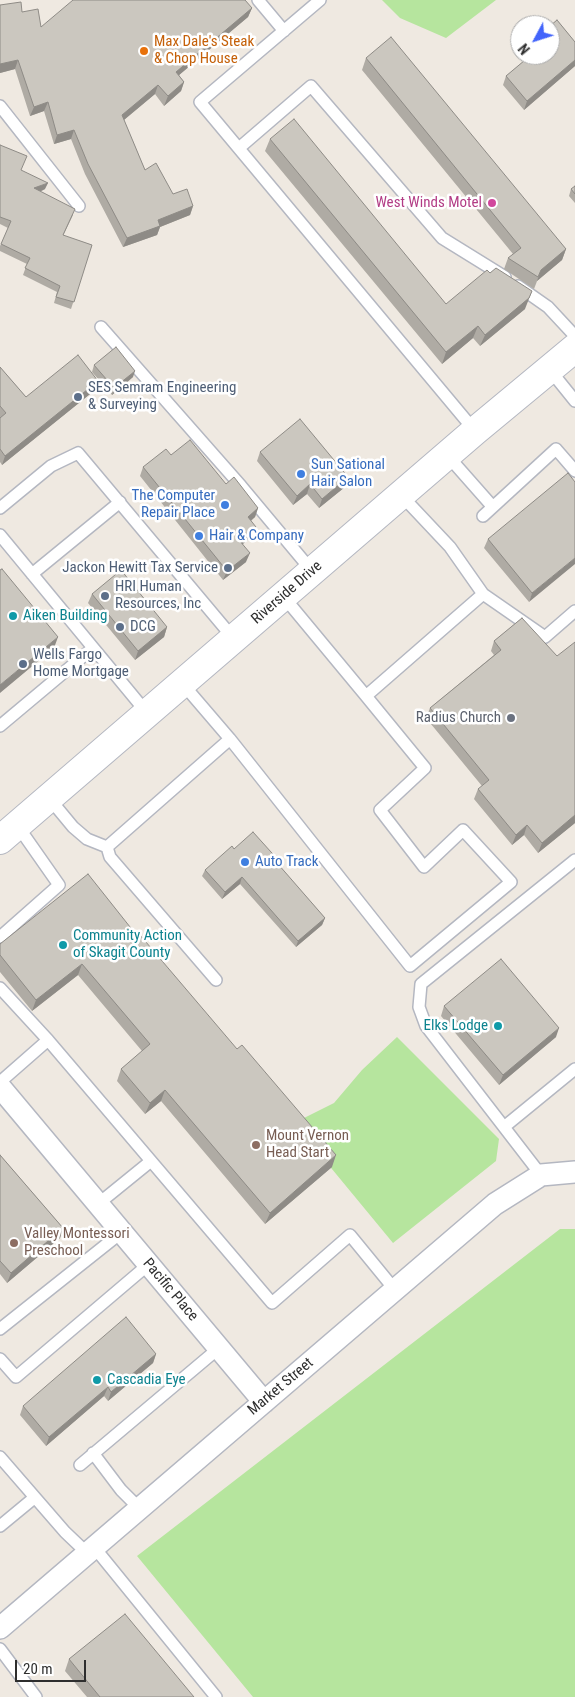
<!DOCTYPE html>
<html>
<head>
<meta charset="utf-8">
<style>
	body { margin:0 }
	#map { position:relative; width:575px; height:1697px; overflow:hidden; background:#efe9e1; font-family:"Roboto Condensed",sans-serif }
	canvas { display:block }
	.north { position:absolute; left:510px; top:15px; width:50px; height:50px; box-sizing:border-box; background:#fff; border:1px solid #ababab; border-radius:50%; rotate:230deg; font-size:14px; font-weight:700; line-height:20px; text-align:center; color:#2e2e2e }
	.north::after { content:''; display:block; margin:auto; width:18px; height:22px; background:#4264fb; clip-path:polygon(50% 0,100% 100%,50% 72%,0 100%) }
	.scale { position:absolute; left:15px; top:1660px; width:71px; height:22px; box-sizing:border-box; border:2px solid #2e2e2e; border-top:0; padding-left:6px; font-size:15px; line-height:18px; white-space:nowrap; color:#2e2e2e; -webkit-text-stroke:4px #fff; paint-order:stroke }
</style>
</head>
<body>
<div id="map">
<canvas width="575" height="1697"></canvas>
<div class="north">N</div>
<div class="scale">20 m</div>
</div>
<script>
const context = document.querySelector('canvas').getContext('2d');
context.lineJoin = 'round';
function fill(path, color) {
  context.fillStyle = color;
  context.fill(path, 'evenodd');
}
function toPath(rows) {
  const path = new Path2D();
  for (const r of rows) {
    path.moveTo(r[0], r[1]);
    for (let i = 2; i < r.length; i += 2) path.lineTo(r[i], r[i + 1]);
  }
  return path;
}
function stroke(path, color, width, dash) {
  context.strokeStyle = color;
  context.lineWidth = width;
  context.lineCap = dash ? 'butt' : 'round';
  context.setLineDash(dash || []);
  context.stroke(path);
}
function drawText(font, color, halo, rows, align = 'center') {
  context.font = font + ' "Roboto Condensed",sans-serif';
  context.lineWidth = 5;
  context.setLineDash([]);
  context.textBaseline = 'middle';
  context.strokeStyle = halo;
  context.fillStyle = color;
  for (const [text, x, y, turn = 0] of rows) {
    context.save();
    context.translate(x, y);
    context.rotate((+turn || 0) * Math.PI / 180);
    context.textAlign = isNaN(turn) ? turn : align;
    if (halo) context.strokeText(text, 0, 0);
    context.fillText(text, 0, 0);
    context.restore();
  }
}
const green = toPath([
	[382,0,496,0,446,38,400,18],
	[397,1037,499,1139,496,1161,393,1243,294,1123,334,1103,362,1070],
	[560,1229,575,1229,575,1697,253,1697,137,1556]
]);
const service = toPath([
	[258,0,284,31],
	[320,0,200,102,475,431],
	[0,106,79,206],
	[239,148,311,86,442,238,505,277],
	[518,286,548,307,575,336],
	[101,327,241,486,312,571],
	[550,370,575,401],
	[447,455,492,506],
	[0,508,51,466,78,453,234,639],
	[483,516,556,449,575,471],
	[0,535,147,713],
	[32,574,120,502],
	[483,594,545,637,575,611],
	[283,596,366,696],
	[182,683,230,739,410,966,511,882,463,830,424,867,380,810,425,768,366,696,483,594,450,547,401,495],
	[0,726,93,648],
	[49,798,73,827,87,839,107,847],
	[0,937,59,885,17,825],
	[216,980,110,857,107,847,230,739],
	[0,988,48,1040,272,1303,350,1235,395,1290],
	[0,1082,48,1040],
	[504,1127,575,1069],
	[541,1175,426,1026,419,1007,421,984,575,860],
	[98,1204,151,1161],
	[0,1329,122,1232],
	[0,1359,16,1377,149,1264],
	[93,1453,121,1490,139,1508],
	[0,1457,65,1532,87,1553],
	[80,1465,219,1348],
	[0,1526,34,1498],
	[94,1547,216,1697],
	[0,1649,36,1697]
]);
const minor = toPath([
	[0,1087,264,1402],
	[0,1628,495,1204,541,1175,575,1172]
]);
const secondary = toPath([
	[0,840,475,431,575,348]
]);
const wall = toPath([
	[0,5,22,12,41,27,252,8,248,17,179,75,184,82,181,91,164,106,155,94,124,120,145,170,173,194,193,206,190,215,160,227,157,235,123,247,85,174,71,139,54,144,44,111,30,116,15,69,0,73],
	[557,20,575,42,575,66,524,110,503,85,506,76,531,55,550,55,550,26],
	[366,58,566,249,562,260,537,281,534,289,504,269,508,258,513,254,362,70],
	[270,139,446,304,525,309,480,346,473,338,442,364,265,151],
	[0,145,21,170,45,189,40,192,73,215,63,236,92,245,71,309,54,303,57,292,23,275,27,264,0,251,0,246,8,228,0,224],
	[575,186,575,203,569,196,571,189],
	[94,365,133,377,112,395,92,372],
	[0,367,26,397,98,381,95,390,2,465,0,462],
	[260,452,348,477,345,487,319,508,307,494,293,505,257,461],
	[171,455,226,484,258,508,255,517,251,521,253,536,243,544,246,562,223,580,140,476,143,467],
	[575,482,529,602,484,548,488,539],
	[92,594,167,627,164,637,135,660,88,603],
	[522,618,575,823,538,853,524,835,512,845,474,799,478,789,482,786,426,718,430,708,494,655,491,651,494,641],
	[234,849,280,862,278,865,325,918,322,925,296,947,240,884,222,899,202,876,205,870],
	[138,937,332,1167,265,1224,161,1101,145,1114,117,1081,121,1069,142,1051,78,975,32,1011,0,972,0,944],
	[444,1006,556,1037,499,1085,441,1016],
	[0,1155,63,1228,60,1238,7,1283,0,1274],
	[156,1354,153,1363,108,1401,104,1396,46,1446,20,1415,23,1406],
	[69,1659,194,1697,87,1697,65,1671]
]);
const shadedWall = toPath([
	[252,8,248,17,172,81,176,72],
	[18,60,15,69,0,73,0,64],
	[575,60,575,66,524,110,527,101],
	[184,82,181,91,164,106,168,96],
	[158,85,155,94,119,124,122,115],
	[48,102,44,111,30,116,34,107],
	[74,130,71,139,54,144,57,135],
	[48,183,45,189,32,195,34,188],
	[193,206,190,215,160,227,157,235,123,247,127,238,158,220],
	[566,249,562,260,537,281,534,289,541,270],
	[532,291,525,309,480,346,485,335],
	[478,326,473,338,442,364,446,352],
	[135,371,133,377,112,395,114,388],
	[98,381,95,390,2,465,5,456],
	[348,477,345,487,319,508,322,499],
	[310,484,307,494,293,505,297,496],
	[258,508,255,517,244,526,248,517],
	[256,527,253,536,236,549,239,540],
	[250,553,246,562,223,580,227,571],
	[575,558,575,564,529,602,532,593],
	[167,627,164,637,135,660,138,651],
	[58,637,54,648,0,693,0,685],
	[575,815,575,823,538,853,542,843],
	[527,825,524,835,512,845,516,835],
	[242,877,240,884,222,899,225,892],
	[325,918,322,925,296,947,298,941],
	[82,964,78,975,32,1011,36,1000],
	[559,1028,556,1037,499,1085,503,1075],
	[165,1090,161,1101,145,1114,150,1103],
	[336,1155,332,1167,265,1224,270,1213],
	[63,1228,60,1238,7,1283,11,1273],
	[156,1354,153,1363,108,1401,111,1392],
	[108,1387,104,1396,46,1446,49,1437]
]);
const building = toPath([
	[73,0,245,0,252,8,176,72,184,82,168,96,158,85,122,115,145,170,156,163,173,194,187,189,193,206,158,220,160,226,127,238,88,164,74,130,57,135,48,102,34,107,18,60,0,64,0,5,21,2,22,12,38,9,41,27,73,0],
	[557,20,575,42,575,60,527,101,506,76,531,55,550,55,550,26,557,20],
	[391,37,566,249,541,270,538,277,508,258,521,248,366,58,391,37],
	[294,119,446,304,487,270,490,273,496,268,532,291,529,298,485,335,478,326,446,352,270,139,294,119],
	[0,145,27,156,21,170,48,183,34,188,75,209,63,235,92,245,74,302,56,297,60,286,25,268,30,258,1,244,11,221,0,217,0,145],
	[575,186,575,194,571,189,575,186],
	[116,347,135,371,114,388,94,365,116,347],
	[78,355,98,381,5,456,0,449,0,418,6,413,0,406,0,367,26,397,78,355],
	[300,419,348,477,322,499,310,484,297,496,260,452,300,419],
	[190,440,226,484,234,477,258,508,248,517,256,527,239,540,250,553,227,571,143,467,166,449,171,455,190,440],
	[568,473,575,482,575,558,532,593,488,539,568,473],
	[2,569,58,637,0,685,0,570,2,569],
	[121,570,167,627,138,651,92,594,121,570],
	[522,618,557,656,575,642,575,815,542,843,527,825,516,835,478,789,489,780,430,708,501,650,494,641,522,618],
	[253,832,280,862,278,864,325,918,298,941,242,877,225,892,205,870,232,846,234,849,253,832],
	[88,874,138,937,140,935,237,1049,242,1045,336,1155,270,1213,165,1090,150,1103,121,1069,150,1044,82,964,36,1000,0,955,0,944,88,874],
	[501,959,559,1028,503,1075,444,1006,501,959],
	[0,1155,63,1228,11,1273,0,1261,0,1155],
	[126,1317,156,1354,111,1392,108,1387,49,1437,23,1406,126,1317],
	[125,1614,194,1697,100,1697,69,1659,125,1614]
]);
const markers = [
	[144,51,5,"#e8710a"],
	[492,203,5,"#d1479c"],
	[78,397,5,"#5c6f8a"],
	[301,474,5,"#3f7fe0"],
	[225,505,5,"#3f7fe0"],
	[199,536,5,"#3f7fe0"],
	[228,568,5,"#5c6f8a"],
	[105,596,5,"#5c6f8a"],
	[13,616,5,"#0f9aa8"],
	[120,627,5,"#5c6f8a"],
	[23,664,5,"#5c6f8a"],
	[511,718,5,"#6b7280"],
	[245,862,5,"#3f7fe0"],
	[63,945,5,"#0f9aa8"],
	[498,1026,5,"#0f9aa8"],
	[256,1145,5,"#8d6e63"],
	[14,1243,5,"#8d6e63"],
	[97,1380,5,"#0f9aa8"]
];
const foodNames = [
	["Max Dale's Steak",154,42],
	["& Chop House",154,59]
];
const hotelNames = [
	["West Winds Motel",482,203]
];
const serviceNames = [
	["SES Semram Engineering",88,388],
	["& Surveying",88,405],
	["Jackon Hewitt Tax Service",218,568,"right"],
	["HRI Human",115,587],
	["Resources, Inc",115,604],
	["DCG",130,627],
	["Wells Fargo",33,655],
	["Home Mortgage",33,672]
];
const shopNames = [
	["Sun Sational",311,465],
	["Hair Salon",311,482],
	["The Computer",215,496,"right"],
	["Repair Place",215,513,"right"],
	["Hair & Company",209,536],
	["Auto Track",255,862]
];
const streetNames = [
	["Riverside Drive",287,593,-41],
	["Pacific Place",170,1290,50],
	["Market Street",281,1387,-40]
];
const cultureNames = [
	["Aiken Building",23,616],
	["Community Action",73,936],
	["of Skagit County",73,953],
	["Elks Lodge",488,1026,"right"],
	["Cascadia Eye",107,1380]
];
const worshipNames = [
	["Radius Church",501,718]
];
const educationNames = [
	["Mount Vernon",266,1136],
	["Head Start",266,1153],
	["Valley Montessori",24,1234],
	["Preschool",24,1251]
];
fill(green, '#b6e59e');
stroke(service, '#b4b7c1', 14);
stroke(minor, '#b4b7c1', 24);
stroke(secondary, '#b4b7c1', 30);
stroke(service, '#fff', 11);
stroke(minor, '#fff', 21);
stroke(secondary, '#fff', 28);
fill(wall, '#afaba4');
fill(shadedWall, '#8e8b86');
fill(building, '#cbc7bf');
stroke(building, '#8e8b86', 1);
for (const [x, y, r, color] of markers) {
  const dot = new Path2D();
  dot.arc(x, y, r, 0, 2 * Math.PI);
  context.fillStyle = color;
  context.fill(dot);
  stroke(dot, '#fff', 2);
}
drawText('15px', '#c56008', '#fff', foodNames, 'left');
drawText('15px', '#b23c85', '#fff', hotelNames, 'right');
drawText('15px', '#4e5e75', '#fff', serviceNames, 'left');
drawText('15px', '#366cbe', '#fff', shopNames, 'left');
drawText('15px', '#2e2e2e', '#fff', streetNames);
drawText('15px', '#0d838f', '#fff', cultureNames, 'left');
drawText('15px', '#5b616d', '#fff', worshipNames, 'right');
drawText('15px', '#785e54', '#fff', educationNames, 'left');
</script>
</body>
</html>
